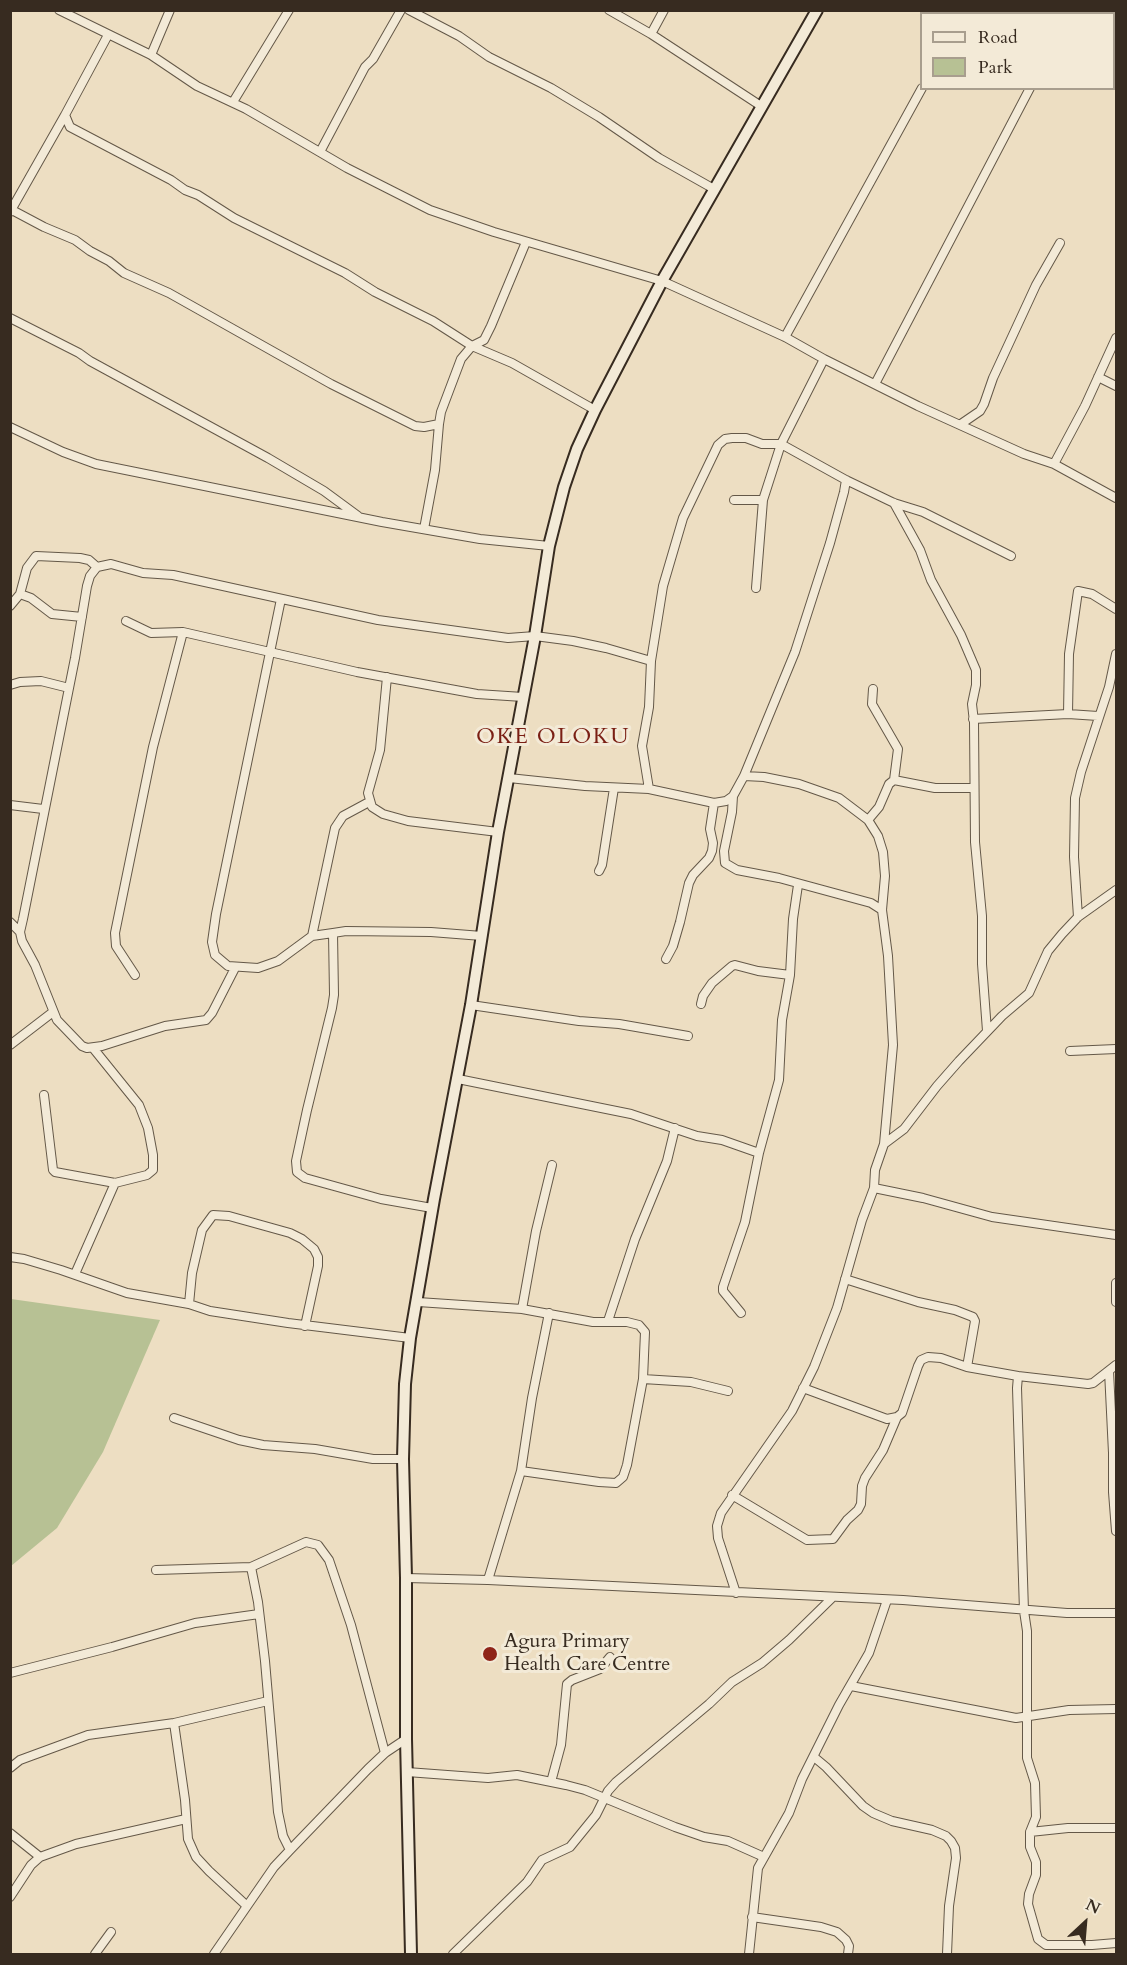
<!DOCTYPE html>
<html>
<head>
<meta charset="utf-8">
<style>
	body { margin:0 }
	#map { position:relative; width:1127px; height:1965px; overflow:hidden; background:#eddec2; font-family:Cardo,serif }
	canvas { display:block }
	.frame { position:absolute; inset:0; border:12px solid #372b20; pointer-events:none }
	.legend { position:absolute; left:920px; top:12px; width:195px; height:78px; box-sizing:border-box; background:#f3ead7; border:2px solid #a89e8e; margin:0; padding:8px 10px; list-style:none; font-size:18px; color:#372b20 }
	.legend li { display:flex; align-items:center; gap:12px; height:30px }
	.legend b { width:30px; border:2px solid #a89e8e }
	.north { position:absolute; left:1055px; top:1893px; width:60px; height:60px; -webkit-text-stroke:4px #f3ead7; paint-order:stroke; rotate:26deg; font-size:16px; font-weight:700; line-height:24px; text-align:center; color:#372b20 }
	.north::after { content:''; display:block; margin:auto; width:21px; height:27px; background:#372b20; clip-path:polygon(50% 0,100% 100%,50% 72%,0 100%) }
</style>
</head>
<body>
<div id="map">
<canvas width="1127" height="1965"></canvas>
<div class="frame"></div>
<ul class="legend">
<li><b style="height:8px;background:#f3ead7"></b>Road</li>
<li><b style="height:16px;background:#b7c194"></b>Park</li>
</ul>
<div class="north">N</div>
</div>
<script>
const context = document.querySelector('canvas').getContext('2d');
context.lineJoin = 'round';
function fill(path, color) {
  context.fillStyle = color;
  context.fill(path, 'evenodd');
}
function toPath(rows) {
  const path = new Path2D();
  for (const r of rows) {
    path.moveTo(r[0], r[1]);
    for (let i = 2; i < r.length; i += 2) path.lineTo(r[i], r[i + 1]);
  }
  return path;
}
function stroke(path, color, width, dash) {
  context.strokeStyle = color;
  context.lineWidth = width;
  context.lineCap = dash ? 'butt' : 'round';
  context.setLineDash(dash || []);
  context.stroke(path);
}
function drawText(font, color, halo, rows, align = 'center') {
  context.font = font + ' Cardo,serif';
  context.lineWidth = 6;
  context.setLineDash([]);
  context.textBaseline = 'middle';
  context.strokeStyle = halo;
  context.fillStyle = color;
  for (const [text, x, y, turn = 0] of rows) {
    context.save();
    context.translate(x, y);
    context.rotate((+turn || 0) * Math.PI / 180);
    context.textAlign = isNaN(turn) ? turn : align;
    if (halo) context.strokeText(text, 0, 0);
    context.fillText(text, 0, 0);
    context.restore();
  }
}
const green = toPath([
	[11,1299,160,1320,103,1452,57,1528,11,1566]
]);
const street = toPath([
	[59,10,151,55,197,86,246,109,347,168,430,210,494,232,662,281,785,337,824,359,918,406,1024,454,1054,464,1116,498],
	[409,10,459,36,489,57,551,88,599,117,659,158,714,189],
	[609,10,651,34,761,106],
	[1036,10,1042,14],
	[963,14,964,10],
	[651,34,664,10],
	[108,35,65,115,70,127,171,180,185,190,198,195,234,218,345,273,375,292,433,321,472,346,512,363,595,410],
	[1114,51,1116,53],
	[151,55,170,10],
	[233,102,289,10],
	[320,152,365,67,373,59,401,10],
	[12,210,44,227,75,240,90,251,109,261,124,273,169,293,331,384,415,426,424,427,439,424,441,412,461,359,472,346,484,340,491,326,526,242],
	[10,212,65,115],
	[10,318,79,353,90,361,268,458,324,491,358,516],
	[785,337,922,88],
	[1098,377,1116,386],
	[875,384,1030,88],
	[961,424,980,411,984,404,993,378,1036,285,1060,243],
	[10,427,63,452,96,464,382,522,480,539,549,546],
	[1054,464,1085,406,1116,338],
	[734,500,763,500],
	[894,503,920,550,931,580,961,635,976,670,976,685,972,704,974,722,975,842,982,916,982,964,987,1031],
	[424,529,435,470,439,424],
	[756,588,763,500,781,444,824,359],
	[20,594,27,568,36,556,80,558,89,560,97,567],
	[281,599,216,914,212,942,215,955,228,966,258,968,278,961,312,936,333,933,346,931,431,932,482,936],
	[10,606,20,594,31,598,52,614,82,617],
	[126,621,151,633,183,632,357,672,477,694,523,697],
	[387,677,380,750,368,793,372,807,383,814,408,821,498,832],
	[10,685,20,682,41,681,69,688],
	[873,689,872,704,898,749,894,780],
	[1068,714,1069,654,1078,591,1092,594,1116,609],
	[973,719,1068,714,1098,716],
	[744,776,764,777,799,784,839,798,868,820,878,836,883,852,885,876,882,910,888,956,893,1045,884,1144],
	[509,778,585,786,649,789,714,803,726,801,733,796,744,776,795,652,830,543,844,492,846,480],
	[649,789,642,746,649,707,651,661],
	[733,796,732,812,724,851,725,863,737,870,779,878,871,903,882,910],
	[10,805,43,809],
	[868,820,879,807,889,784,894,780,935,788,974,788],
	[599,871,602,865,614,788],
	[1078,917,1074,857,1075,798,1081,772,1109,687,1116,654],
	[10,922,20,932],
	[333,933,334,995,332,1008,307,1110,296,1161,297,1172,305,1178,381,1199,432,1208],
	[312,936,335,828,343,816,369,802],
	[666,959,673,946,680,922,689,883,693,875,709,858,712,851,713,843,710,829,714,803],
	[235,968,212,1013,206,1020,165,1026,102,1046,87,1048,82,1046,57,1020,35,965,22,941,20,932,23,919,75,658,87,586,90,576,97,567,111,564,143,573,173,575,378,620,508,638,535,636,573,641,606,648,651,661,663,586,683,518,718,445,725,439,732,438,746,438,762,444,781,444,846,480,894,503,923,512,1011,556],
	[135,975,116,946,115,933,153,747,183,632],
	[701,1004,703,996,712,983,732,966,735,965,758,971,790,975],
	[471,1005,579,1021,619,1024,688,1036],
	[10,1045,53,1012],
	[1070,1051,1116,1049],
	[458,1079,631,1114,697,1136,722,1140,759,1153],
	[44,1095,53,1170,55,1172,115,1183,147,1175,153,1170,153,1155,148,1128,139,1105,93,1048],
	[874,1188,923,1198,992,1217,1116,1235],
	[10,1257,24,1259,61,1270,127,1293,189,1304,210,1311,288,1323,410,1338],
	[75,1274,115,1183],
	[845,1279,918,1302,955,1310,973,1317,975,1321,967,1367],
	[1116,1283,1116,1302],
	[418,1302,522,1309,593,1322,627,1322,639,1325,645,1332,643,1379,627,1465,623,1477,616,1483,599,1482,521,1471],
	[189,1304,192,1273,202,1230,213,1215,229,1216,290,1233,302,1239,314,1249,318,1257,318,1266,305,1326],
	[522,1309,536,1231,552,1165],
	[741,1313,723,1291,723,1287,745,1222,759,1153,779,1080,782,1020,790,975,793,919,798,885],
	[608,1321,635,1239,667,1161,675,1128],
	[1116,1365,1093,1383,1088,1384,1018,1376,1017,1388,1024,1611,1027,1631,1027,1758,1035,1783,1036,1817,1030,1832,1030,1847,1036,1862,1036,1875,1029,1894,1028,1904,1038,1939,1046,1945,1092,1945,1116,1943],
	[1109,1371,1113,1453,1113,1492,1116,1531],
	[643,1379,691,1382,728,1391],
	[803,1388,887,1419,897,1417,902,1413,918,1366,921,1360,928,1357,941,1358,967,1367,1018,1376],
	[174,1418,239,1440,263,1445,315,1449,373,1459,403,1459],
	[732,1495,807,1540,833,1539,847,1520,858,1510,861,1504,862,1486,865,1478,883,1450,897,1417],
	[251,1567,258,1602,265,1661,278,1812,283,1836,290,1850],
	[156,1570,251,1567,306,1542,318,1545,329,1560,351,1625,385,1753],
	[406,1578,488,1580,903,1600,1067,1613,1116,1613],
	[488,1580,521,1471,532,1398,549,1313],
	[736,1593,718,1538,717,1526,721,1513,792,1411,814,1367,837,1308,862,1220,874,1188,875,1170,884,1144,904,1129,937,1086,959,1061,1002,1016,1029,993,1048,951,1062,934,1078,917,1116,890],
	[10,1673,112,1647,195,1623,259,1614],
	[851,1686,1016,1718,1069,1710,1116,1709],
	[174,1723,185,1800,188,1839,196,1857,209,1871,247,1906],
	[814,1757,826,1767,863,1806,873,1813,892,1821,932,1830,946,1836,951,1841,955,1848,956,1858,949,1906,947,1954],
	[10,1768,20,1760,88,1735,174,1723,268,1701],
	[407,1772,488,1778,517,1775,566,1785,585,1790,675,1827,704,1837,728,1841,764,1857],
	[551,1782,561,1745,567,1684,572,1680,600,1669,610,1657],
	[1030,1832,1068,1828,1116,1828],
	[10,1833,40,1857,76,1844,186,1819],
	[10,1897,31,1865,40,1857],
	[752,1917,821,1927,837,1932,846,1940,849,1946,848,1954],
	[95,1954,111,1932],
	[214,1954,274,1867,290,1850,368,1769,385,1753,406,1739],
	[453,1954,527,1882,542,1860,570,1847,596,1815,608,1791,616,1782,709,1704,732,1682,762,1663,789,1640,833,1597],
	[749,1954,758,1868,789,1813,802,1779,839,1705,869,1653,887,1600]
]);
const secondary = toPath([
	[411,1954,406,1739,406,1578,403,1459,405,1384,410,1338,434,1199,471,1005,498,832,535,636,549,546,564,487,577,449,595,410,662,281,817,10]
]);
const markers = [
	[490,1654,8,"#8f2418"]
];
const poiNames = [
	["Agura Primary",504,1642],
	["Health Care Centre",504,1665]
];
const quarterNames = [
	["OKE OLOKU",553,738]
];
fill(green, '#b7c194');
stroke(street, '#645848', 10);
stroke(secondary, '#372b20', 14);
stroke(street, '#f3ead7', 8);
stroke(secondary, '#f3ead7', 10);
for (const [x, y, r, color] of markers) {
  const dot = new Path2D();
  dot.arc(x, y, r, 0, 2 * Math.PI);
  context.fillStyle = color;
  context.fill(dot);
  stroke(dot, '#f3ead7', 2);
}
drawText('20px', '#372b20', '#f3ead7', poiNames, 'left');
context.letterSpacing = '1.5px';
drawText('22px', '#7a1f14', '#f3ead7', quarterNames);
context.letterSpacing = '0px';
</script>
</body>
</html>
